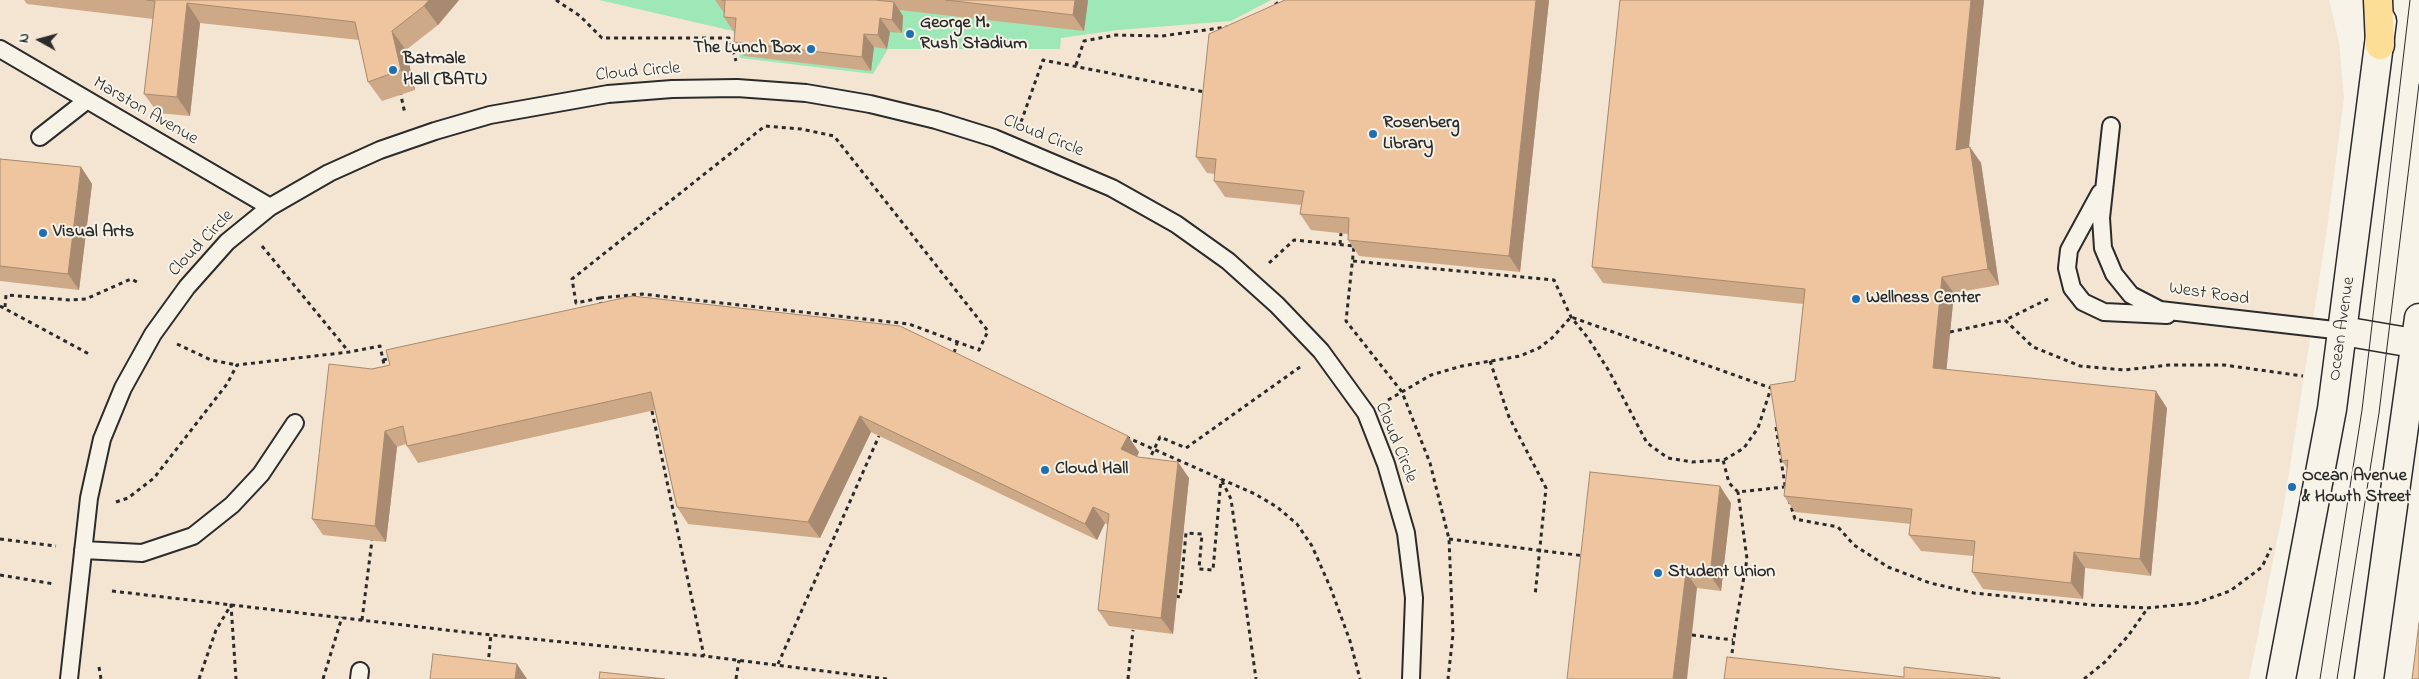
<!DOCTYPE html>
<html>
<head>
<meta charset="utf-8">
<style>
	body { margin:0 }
	#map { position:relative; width:2419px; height:679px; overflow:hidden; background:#f7f3e8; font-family:"Indie Flower",sans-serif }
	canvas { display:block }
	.north { position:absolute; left:15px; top:15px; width:50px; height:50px; -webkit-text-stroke:4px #f7f3e8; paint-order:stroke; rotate:277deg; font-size:14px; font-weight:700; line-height:20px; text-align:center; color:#2b2b2b }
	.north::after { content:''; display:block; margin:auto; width:18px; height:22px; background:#2b2b2b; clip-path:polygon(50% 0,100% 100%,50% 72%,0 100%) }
</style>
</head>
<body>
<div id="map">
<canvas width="2419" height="679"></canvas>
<div class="north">N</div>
</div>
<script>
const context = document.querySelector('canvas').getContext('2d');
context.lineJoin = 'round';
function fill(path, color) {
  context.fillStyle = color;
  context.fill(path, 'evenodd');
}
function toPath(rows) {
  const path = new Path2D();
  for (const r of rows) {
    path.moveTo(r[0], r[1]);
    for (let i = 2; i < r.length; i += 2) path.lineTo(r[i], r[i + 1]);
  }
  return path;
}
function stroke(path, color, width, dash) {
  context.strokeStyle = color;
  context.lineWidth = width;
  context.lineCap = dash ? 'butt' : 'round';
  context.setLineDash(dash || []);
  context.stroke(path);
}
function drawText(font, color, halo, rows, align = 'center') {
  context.font = font + ' "Indie Flower",sans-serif';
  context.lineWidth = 4;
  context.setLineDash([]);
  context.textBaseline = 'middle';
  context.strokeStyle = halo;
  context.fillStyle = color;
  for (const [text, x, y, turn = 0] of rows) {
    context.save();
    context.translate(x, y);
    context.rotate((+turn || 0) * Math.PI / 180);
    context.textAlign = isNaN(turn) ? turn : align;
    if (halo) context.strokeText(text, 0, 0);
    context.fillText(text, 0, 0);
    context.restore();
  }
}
const built = toPath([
	[0,0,2329,0,2339,42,2344,98,2326,236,2283,511,2249,679,0,679]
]);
const green = toPath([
	[599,0,1271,0,1231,21,1118,30,1061,38,1060,49,888,49,873,74,740,58,733,31]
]);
const path = toPath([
	[556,0,580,16,602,38,729,38,736,61],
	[1275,5,1281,0],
	[1076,65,1084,41,1116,35,1162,36,1227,27],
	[400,91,405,114],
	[1021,122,1043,60,1205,92],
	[1340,244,1341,233],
	[262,246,349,352],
	[1353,261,1554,280,1571,317,1588,338,1609,371,1647,443,1668,458,1692,462,1723,460,1729,483,1738,492,1784,487],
	[1269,263,1294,240,1354,246,1346,321,1402,392,1430,463,1449,539,1453,634,1448,679],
	[600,298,576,303,572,279,765,126,801,129,834,136,988,331,979,350,909,324,642,294,600,298,601,305],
	[2048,299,2005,320,2033,347,2080,366,2124,370,2169,365,2224,365,2303,376],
	[0,306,89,354],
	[5,307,6,295,70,300,86,299,131,279,137,282],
	[1950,332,2005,320],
	[177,344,211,360,237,365],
	[954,353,958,340],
	[383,360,392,358],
	[1490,361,1509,417,1546,488,1535,596],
	[1388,400,1431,375,1462,366,1520,356,1539,348,1552,338,1571,317,1771,388,1758,428,1744,448,1724,460],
	[652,411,704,656],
	[1776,427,1786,492],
	[1126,437,1255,494,1277,507,1297,524,1312,546,1331,589,1350,641,1360,679],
	[1148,462,1160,437,1186,448,1300,367],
	[1222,481,1231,499,1256,679],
	[1789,500,1795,519,1838,527,1854,545,1888,567,1930,583,1974,593,2092,605,2147,608,2196,603,2230,591,2262,567,2271,548],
	[116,502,128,498,154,478,227,384,237,365,349,352,380,346,385,369],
	[0,539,56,546],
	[0,575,54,584],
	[112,591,472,633,704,656,887,679],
	[1176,596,1180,597,1186,533,1202,534,1199,569,1213,570,1221,479],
	[362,620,372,540],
	[1692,635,1733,640],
	[1731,661,1736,623,1747,559,1738,492],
	[778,664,879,436],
	[488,665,491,634],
	[99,667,101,679],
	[199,679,216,630,231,605,236,679],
	[323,679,342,617],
	[736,679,739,660],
	[1128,679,1133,630],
	[2084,679,2105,662,2128,636,2147,609]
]);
const lane = toPath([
	[0,49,270,207],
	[2111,126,2101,218,2103,248,2114,274,2131,295,2160,310,2343,331],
	[40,137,86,101],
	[2100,193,2069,250,2067,268,2072,288,2083,302,2104,312,2167,315],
	[83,550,142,553,193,536,232,505,261,474,295,423],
	[69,679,89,498,102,439,123,388,153,334,187,287,227,242,270,207,329,173,380,150,435,131,490,115,608,94,672,89,737,88,806,93,870,104,936,120,994,138,1112,188,1176,224,1228,261,1277,305,1321,351,1366,413,1386,464,1406,533,1414,598,1411,679],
	[359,679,360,671]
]);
const street = toPath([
	[2343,331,2419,344]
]);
const secondary = toPath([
	[2281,679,2332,409,2382,21],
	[2369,679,2419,318]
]);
const highway = toPath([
	[2378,0,2380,45]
]);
const tram = toPath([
	[2320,679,2362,410,2410,0],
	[2337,679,2379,413,2419,84]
]);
const pathBridge = toPath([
	[1449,539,1585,556]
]);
const wall = toPath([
	[24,0,459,0,438,25,406,50,415,90,382,101,368,82,359,40,200,23,190,116,158,113,144,94,153,19,27,4],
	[715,0,1088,0,1084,31,899,10,903,16,902,33,890,32,887,49,874,47,871,71,744,56,734,42,735,31,733,31,724,17,724,13],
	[1285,0,1549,0,1520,272,1359,256,1348,240,1348,234,1311,230,1300,214,1301,205,1225,197,1214,181,1215,174,1207,173,1196,157],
	[1620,0,1984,0,1969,147,1981,163,1999,285,1954,293,1946,370,2167,408,2151,576,2085,568,2083,599,1983,589,1972,572,1973,556,1921,551,1909,535,1911,524,1795,512,1784,496,1787,468,1782,461,1795,381,1803,304,1603,283,1592,267],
	[0,159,81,167,92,184,79,290,0,281],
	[386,350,1139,452,1137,457,1189,478,1173,634,1109,626,1098,610,1108,525,1105,523,1097,540,871,432,820,538,688,524,677,507,655,410,418,463,407,446,406,444,397,447,386,542,323,535,312,519,372,369,390,365],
	[1731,503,1721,591,1697,588,1567,679]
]);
const shadedWall = toPath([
	[429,0,459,0,438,25,424,6],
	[1075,0,1088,0,1084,31,1073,15],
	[1536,0,1549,0,1520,272,1509,256],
	[1971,0,1984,0,1967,166,1956,150],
	[894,2,903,16,902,33,892,20],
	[187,3,200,23,190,116,177,97],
	[880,18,890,32,887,49,878,35],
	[392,31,406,50,415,90,401,70],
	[864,34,874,47,871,71,862,57],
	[1970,147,1981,163,1999,285,1988,269],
	[81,167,92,184,79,290,68,274],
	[1942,277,1954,293,1945,385,1933,368],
	[2156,391,2167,408,2151,576,2140,559],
	[860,416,871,432,820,538,808,522],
	[385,431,397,447,386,542,375,526],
	[1128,436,1139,452,1132,466,1121,449],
	[1178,462,1189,478,1173,634,1161,618],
	[1720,486,1731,503,1721,591,1710,575],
	[1093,507,1105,523,1097,540,1085,524],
	[2074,552,2085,568,2083,599,2071,583],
	[1686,572,1697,588,1687,679,1673,679],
	[517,664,527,679,515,679]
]);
const building = toPath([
	[147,0,429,0,424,6,392,31,401,70,368,82,355,22,187,3,177,97,144,94,155,1,147,0],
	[722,0,875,0,894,2,892,20,880,18,878,35,864,34,862,57,734,42,736,18,724,17,725,0,722,0],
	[946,0,1075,0,1073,15,946,0],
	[1285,0,1536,0,1509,256,1348,240,1349,218,1300,214,1304,191,1214,181,1216,159,1196,157,1209,34,1285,0],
	[1620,0,1971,0,1956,150,1970,147,1988,269,1942,277,1933,368,2156,391,2140,559,2074,552,2071,583,1972,572,1975,541,1909,535,1912,509,1784,496,1788,460,1782,461,1770,385,1795,381,1805,289,1592,267,1620,0],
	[0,159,81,167,68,274,0,266,0,159],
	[632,296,900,326,1128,436,1121,449,1138,457,1178,462,1161,618,1098,610,1109,514,1093,507,1085,524,860,416,808,522,677,507,651,392,407,446,403,426,385,431,375,526,312,519,329,364,372,369,390,365,386,350,632,296],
	[1590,472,1720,486,1710,575,1686,572,1673,679,1567,679,1590,472],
	[2419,623,2419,679,2412,679,2419,623],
	[433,654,517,664,515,679,430,679,433,654],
	[1727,657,1904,677,1904,667,2000,678,2000,679,1724,679,1727,657],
	[600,672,665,679,599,679,600,672]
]);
const markers = [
	[910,34,5,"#1f6fb2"],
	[811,49,5,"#1f6fb2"],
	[393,70,5,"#1f6fb2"],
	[1373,134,5,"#1f6fb2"],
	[43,233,5,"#1f6fb2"],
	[1856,299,5,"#1f6fb2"],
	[1045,470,5,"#1f6fb2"],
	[2292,487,5,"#1f6fb2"],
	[1658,573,5,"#1f6fb2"]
];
const poiNames = [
	["George M.",920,24],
	["Rush Stadium",920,45],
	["The Lunch Box",801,49,"right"],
	["Batmale",403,60],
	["Hall (BATL)",403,81],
	["Rosenberg",1383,124],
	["Library",1383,145],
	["Visual Arts",53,233],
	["Wellness Center",1866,299],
	["Cloud Hall",1055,470],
	["Ocean Avenue",2302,477],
	["& Howth Street",2302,498],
	["Student Union",1668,573]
];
const streetNames = [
	["Cloud Circle",638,73,-5],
	["Marston Avenue",145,112,30],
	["Cloud Circle",1043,137,22],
	["Cloud Circle",202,244,-46],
	["West Road",2209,295,8],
	["Ocean Avenue",2343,329,-82],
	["Cloud Circle",1395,443,68]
];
fill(built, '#f4e5d2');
fill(green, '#9ee8b7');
stroke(lane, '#2b2b2b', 20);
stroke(street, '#2b2b2b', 31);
stroke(secondary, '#2b2b2b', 31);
stroke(highway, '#2b2b2b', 31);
stroke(path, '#2b2b2b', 3, [4, 4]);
stroke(lane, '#f7f3e8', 16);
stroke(street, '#f7f3e8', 28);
stroke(secondary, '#f7f3e8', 28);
stroke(highway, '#fdde96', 28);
stroke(tram, '#2b2b2b', 1);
stroke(pathBridge, '#2b2b2b', 3, [4, 4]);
fill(wall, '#cda988');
fill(shadedWall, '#a78a6f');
fill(building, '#eec59e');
stroke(building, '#a78a6f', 1);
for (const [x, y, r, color] of markers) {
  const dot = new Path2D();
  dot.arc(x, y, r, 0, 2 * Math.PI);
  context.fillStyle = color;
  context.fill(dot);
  stroke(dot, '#f7f3e8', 2);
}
drawText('bold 18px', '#2b2b2b', '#f7f3e8', poiNames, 'left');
drawText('18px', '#2b2b2b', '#f7f3e8', streetNames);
</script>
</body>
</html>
